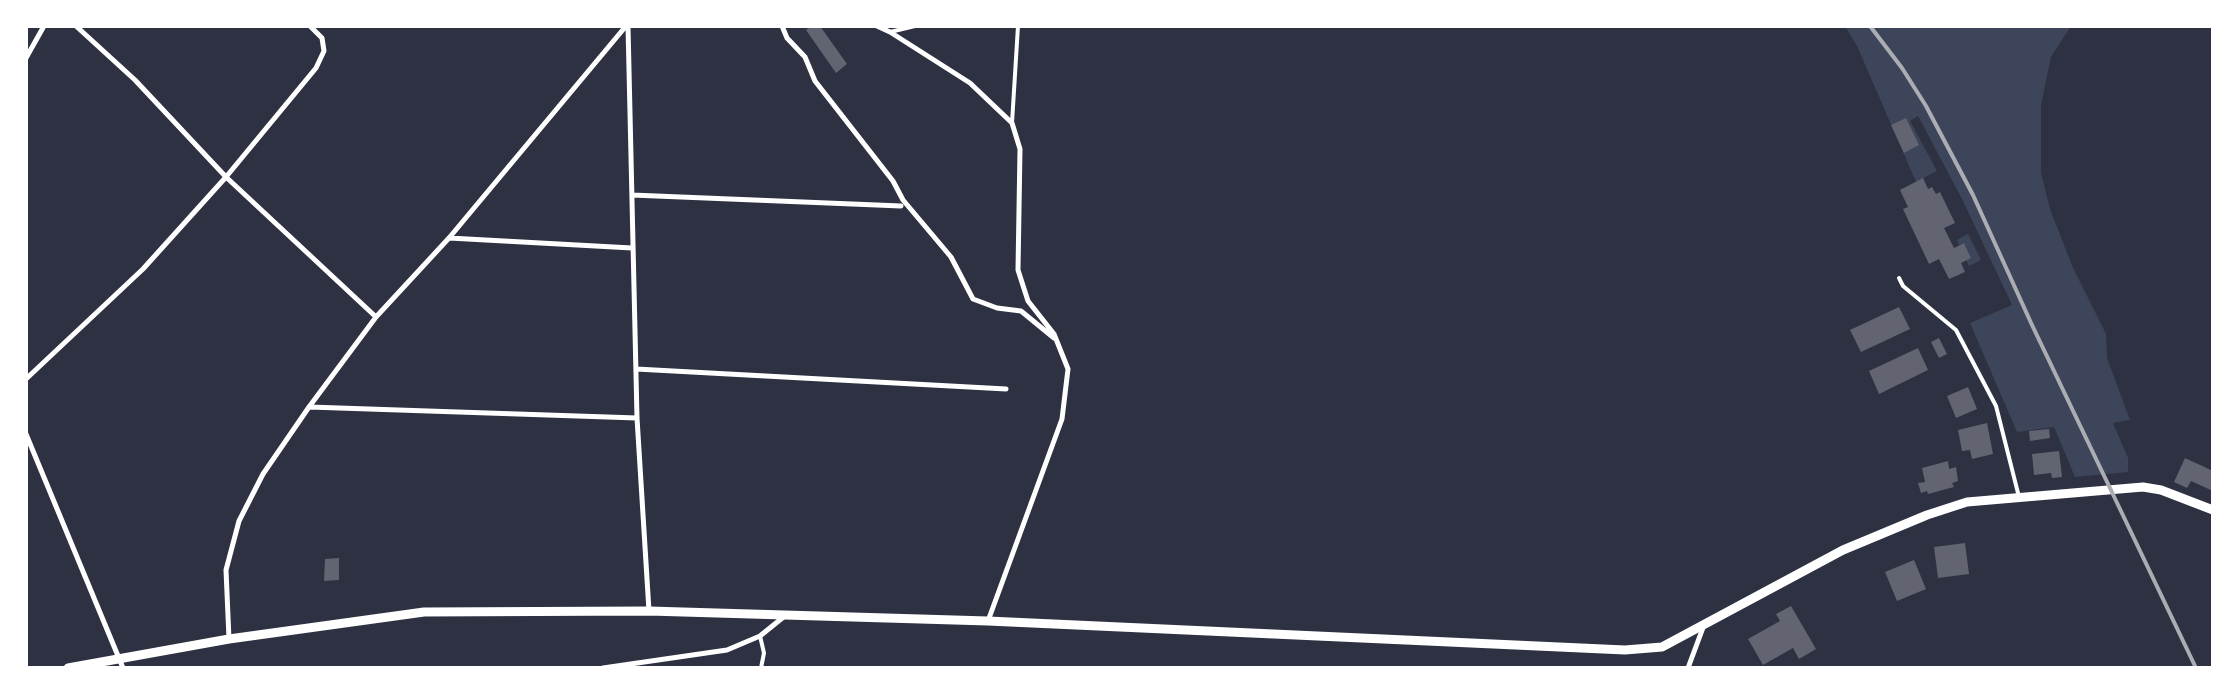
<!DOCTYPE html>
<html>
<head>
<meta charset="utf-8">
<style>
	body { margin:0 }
	#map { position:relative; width:2239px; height:694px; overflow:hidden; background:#2d3142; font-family:"Nunito Sans",sans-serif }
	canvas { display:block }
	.frame { position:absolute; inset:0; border:28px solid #fff; pointer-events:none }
</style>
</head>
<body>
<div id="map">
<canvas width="2239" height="694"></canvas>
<div class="frame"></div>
</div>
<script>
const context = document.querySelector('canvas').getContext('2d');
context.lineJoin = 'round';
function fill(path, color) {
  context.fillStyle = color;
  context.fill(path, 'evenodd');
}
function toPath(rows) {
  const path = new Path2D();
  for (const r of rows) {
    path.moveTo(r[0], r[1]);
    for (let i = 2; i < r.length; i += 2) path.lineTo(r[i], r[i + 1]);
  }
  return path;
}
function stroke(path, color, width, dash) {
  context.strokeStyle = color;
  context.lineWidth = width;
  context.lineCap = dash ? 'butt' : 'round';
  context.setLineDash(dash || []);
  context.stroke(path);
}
const green = toPath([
	[1845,26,2071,26,2051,57,2041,105,2041,173,2050,209,2073,268,2106,334,2107,358,2130,420,2113,423,2128,458,2128,472,2075,477,2054,427,2017,432,1970,323,2012,305,1963,201,1918,116,1910,121,1937,171,1916,182,1857,46],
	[1968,234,1981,260,1969,266,1966,260,1971,258,1964,243,1959,245,1957,240]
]);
const building = toPath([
	[812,26,820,26,847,64,836,73,806,30],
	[1906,118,1919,145,1904,153,1891,125],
	[1923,178,1928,189,1932,187,1936,194,1940,192,1955,223,1944,228,1954,248,1964,243,1971,258,1961,263,1965,272,1949,279,1939,259,1929,264,1903,209,1908,207,1900,190],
	[1899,307,1910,329,1861,352,1850,330],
	[1939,338,1947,354,1939,358,1931,342],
	[1918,348,1928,370,1879,394,1869,371],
	[1968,387,1977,409,1956,418,1947,396],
	[1987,423,1993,454,1972,459,1970,450,1962,451,1958,430],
	[2049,429,2050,438,2030,441,2029,431],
	[2059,451,2062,477,2052,478,2051,473,2034,475,2032,454],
	[2185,458,2213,471,2213,491,2191,481,2187,488,2174,482],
	[1948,461,1949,469,1956,467,1958,481,1952,483,1954,487,1928,494,1927,491,1921,493,1918,483,1925,482,1922,468],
	[1965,543,1969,574,1938,578,1934,547],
	[339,558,339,580,324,581,325,559],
	[1914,560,1926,589,1897,601,1885,572],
	[1791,606,1816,649,1799,659,1793,648,1763,665,1748,639,1780,621,1776,614]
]);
const service = toPath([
	[890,32,915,26],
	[1012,123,1018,26],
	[1899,278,1903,286,1956,330,1996,406,2019,497],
	[760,636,764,653,761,668]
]);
const minor = toPath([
	[76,26,135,80,226,177,376,317],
	[628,26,637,418,649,611],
	[782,26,787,38,805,57,815,81,893,181,903,200,951,257,973,299,997,308,1021,311,1054,338],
	[877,26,890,32,970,83,1012,123,1020,149,1018,270,1028,301,1054,334,1068,369,1062,419,988,621],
	[26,58,44,26],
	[632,195,901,206],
	[449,238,632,248],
	[636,369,1006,389],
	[26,379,143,269,226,177,316,68,324,51,322,38,310,26],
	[309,407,637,418],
	[26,434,123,668],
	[229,639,226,570,239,521,263,474,309,407,376,317,449,238,626,26],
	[603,668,727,650,760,636,786,615],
	[1688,668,1704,625]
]);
const tertiary = toPath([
	[68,668,229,639,424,612,649,611,988,621,1625,650,1662,647,1843,550,1927,515,1967,502,2143,487,2161,490,2213,510]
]);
const rail = toPath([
	[1870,26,1902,68,1926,106,1973,195,2032,325,2196,668]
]);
fill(green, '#3c4559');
fill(building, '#626471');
stroke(service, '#fff', 4);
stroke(minor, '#fff', 5);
stroke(tertiary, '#fff', 9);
stroke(rail, '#abadb3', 4);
</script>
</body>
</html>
